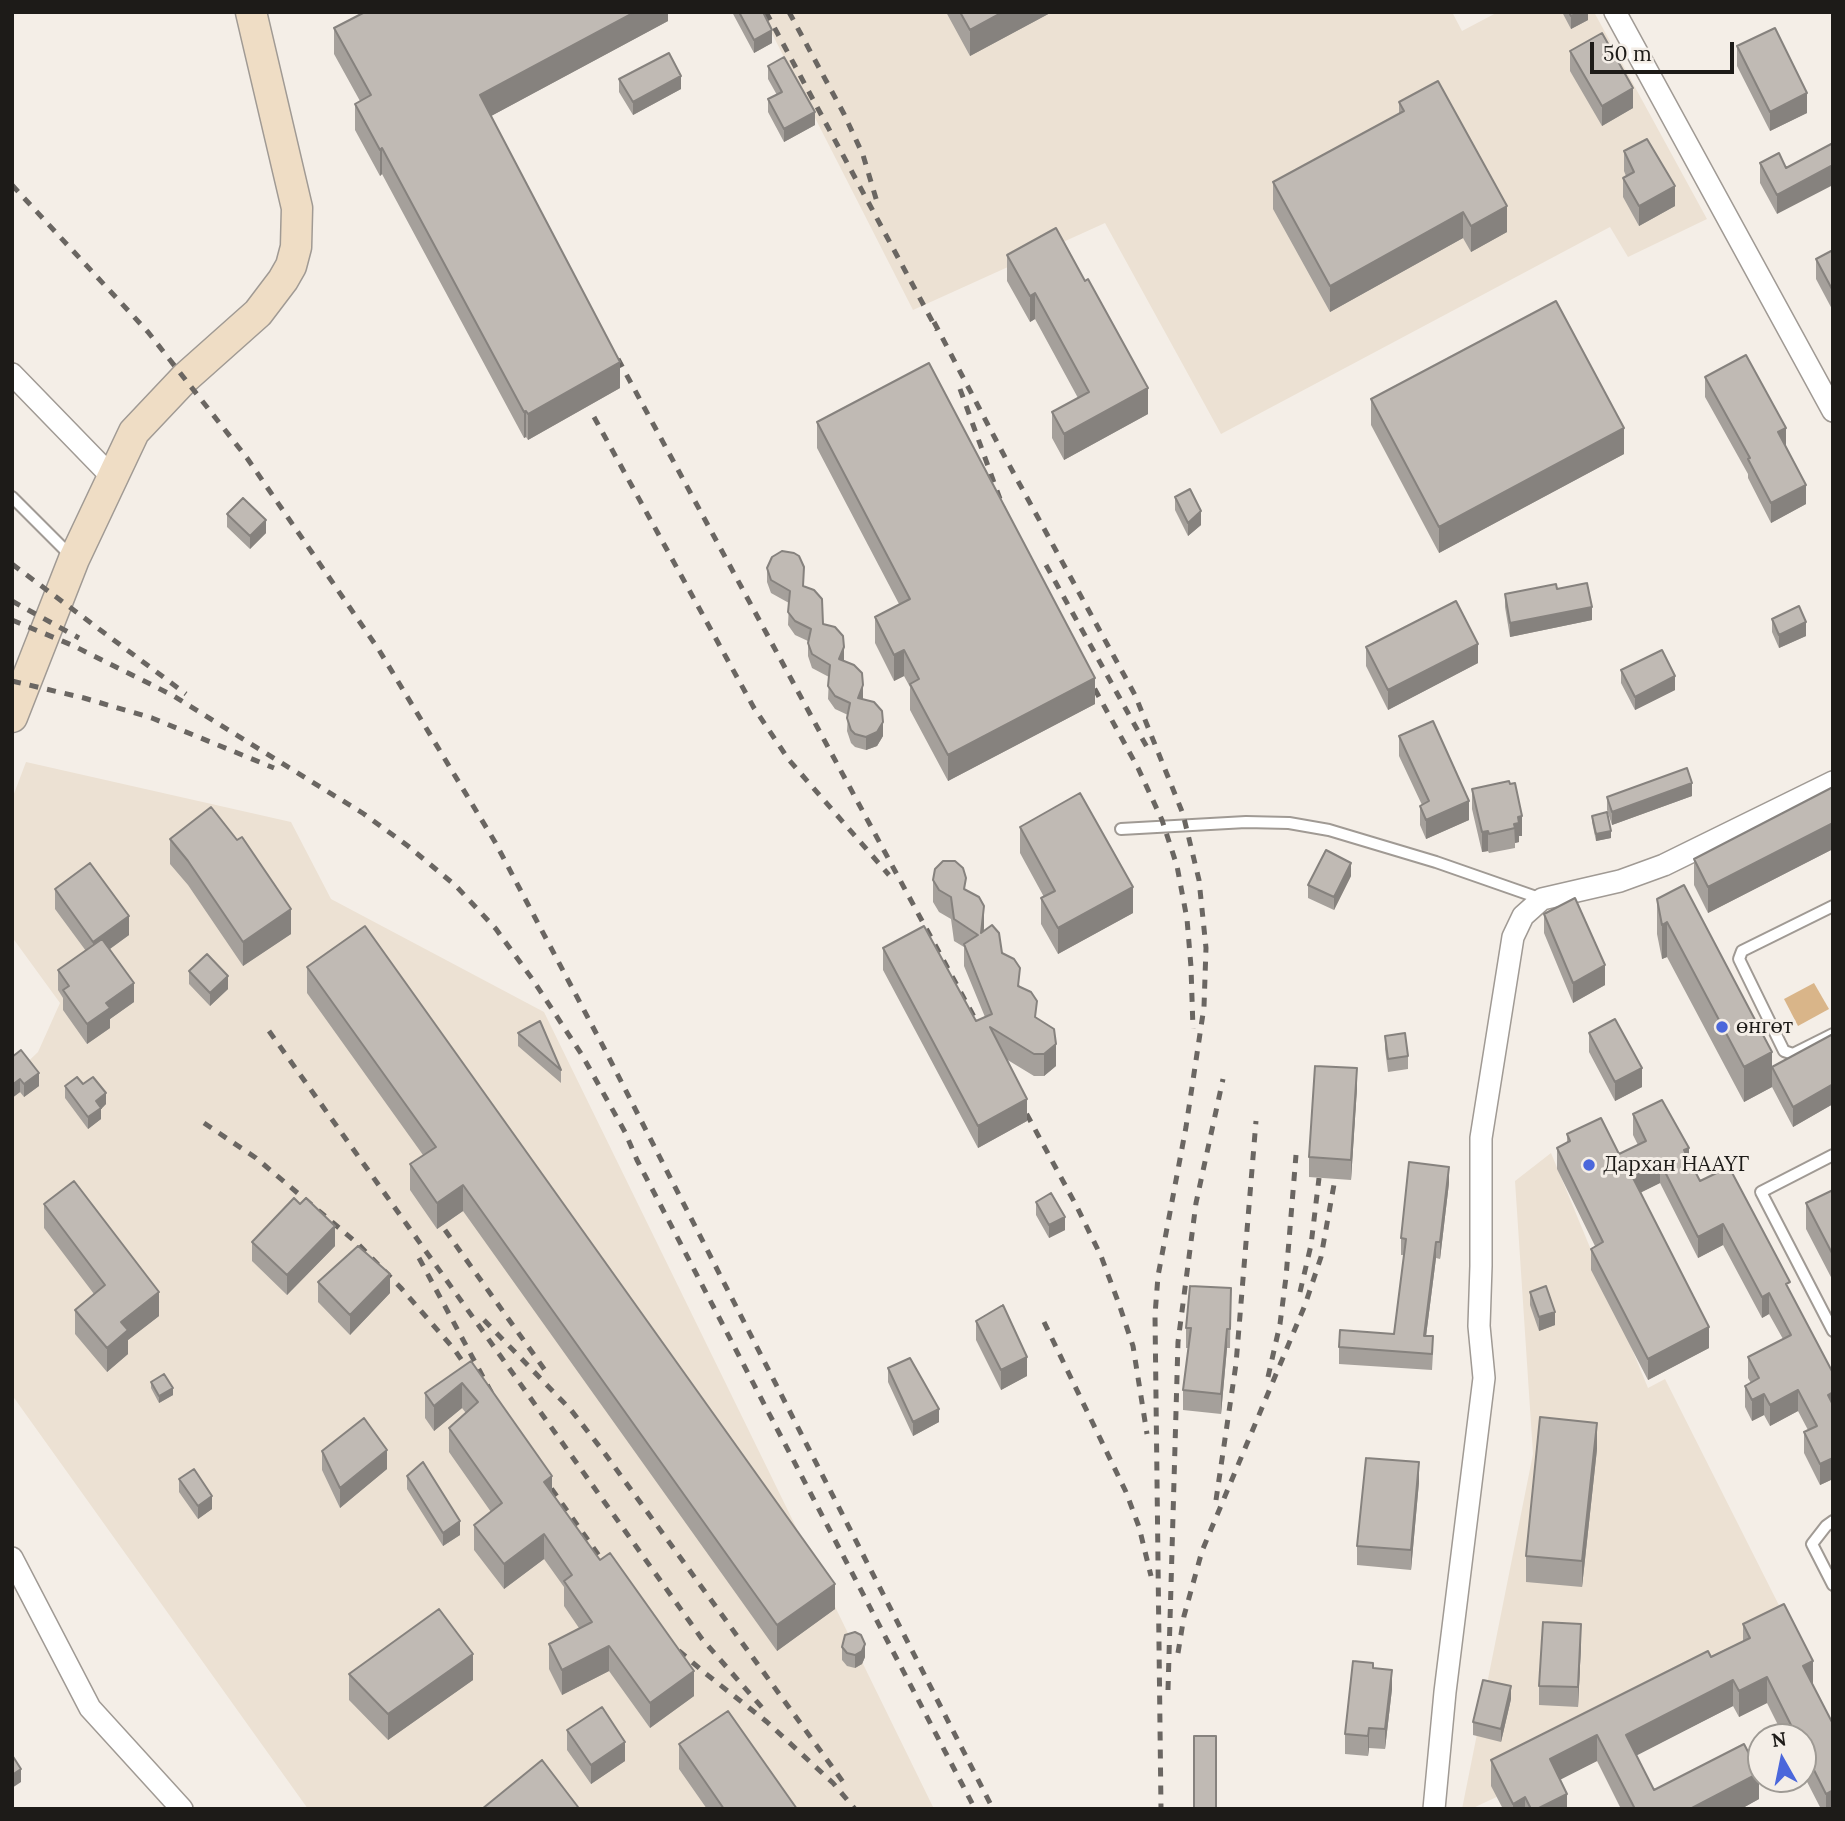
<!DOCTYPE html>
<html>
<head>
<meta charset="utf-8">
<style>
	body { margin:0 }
	#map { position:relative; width:1845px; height:1821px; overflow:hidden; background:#f4eee7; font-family:Lora,serif }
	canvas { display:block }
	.frame { position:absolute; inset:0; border:14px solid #1d1b18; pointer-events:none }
	.north { position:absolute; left:1747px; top:1723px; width:70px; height:70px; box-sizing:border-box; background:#f4eee7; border:2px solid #9e9a94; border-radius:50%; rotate:351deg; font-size:19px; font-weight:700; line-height:28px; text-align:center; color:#1d1b18 }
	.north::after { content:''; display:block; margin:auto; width:24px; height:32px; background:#4b67db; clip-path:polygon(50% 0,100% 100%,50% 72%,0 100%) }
	.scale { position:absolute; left:1590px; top:42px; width:144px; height:32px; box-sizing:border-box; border:4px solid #1d1b18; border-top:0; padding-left:9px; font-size:21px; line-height:24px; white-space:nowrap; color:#1d1b18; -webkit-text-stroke:5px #f4eee7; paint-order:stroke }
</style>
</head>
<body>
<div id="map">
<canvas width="1845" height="1821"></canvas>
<div class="frame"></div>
<div class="north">N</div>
<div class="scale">50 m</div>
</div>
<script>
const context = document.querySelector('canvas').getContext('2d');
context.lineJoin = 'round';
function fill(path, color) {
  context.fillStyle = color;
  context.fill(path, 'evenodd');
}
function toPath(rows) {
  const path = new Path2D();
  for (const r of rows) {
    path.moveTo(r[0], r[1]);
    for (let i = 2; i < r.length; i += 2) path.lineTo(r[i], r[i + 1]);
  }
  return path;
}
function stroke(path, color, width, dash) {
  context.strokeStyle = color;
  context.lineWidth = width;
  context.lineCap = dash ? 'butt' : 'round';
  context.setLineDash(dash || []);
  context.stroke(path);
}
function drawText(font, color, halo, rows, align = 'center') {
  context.font = font + ' Lora,serif';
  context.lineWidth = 6;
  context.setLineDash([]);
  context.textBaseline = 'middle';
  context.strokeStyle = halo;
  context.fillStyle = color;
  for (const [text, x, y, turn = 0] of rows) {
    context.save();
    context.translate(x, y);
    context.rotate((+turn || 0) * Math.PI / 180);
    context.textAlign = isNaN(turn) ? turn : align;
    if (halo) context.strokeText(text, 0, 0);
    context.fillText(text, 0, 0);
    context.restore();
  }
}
const built = toPath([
	[761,12,1452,12,1462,31,1498,12,1594,12,1707,219,1628,257,1610,227,1221,434,1105,223,913,310],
	[26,762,291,822,331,899,544,1012,934,1809,308,1809,12,1395,12,1077,38,1052,60,1003,12,937,12,799],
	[1551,1153,1648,1388,1665,1379,1803,1653,1471,1809,1462,1809,1533,1454,1515,1181]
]);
const green = toPath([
	[1814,983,1829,1009,1798,1026,1784,999]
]);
const lane = toPath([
	[12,497,72,557],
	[1121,829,1246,822,1289,823,1329,830,1436,862,1542,899],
	[1833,906,1742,951,1739,959,1784,1051,1793,1054,1833,1034],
	[1833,1155,1761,1192,1833,1331],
	[1833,1521,1826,1526,1812,1544,1833,1585]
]);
const street = toPath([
	[1615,12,1833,411],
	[12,374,112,477],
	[12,1558,90,1708,182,1809],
	[1434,1809,1445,1692,1484,1378,1479,1326,1481,1266,1481,1138,1513,937,1523,916,1542,899,1620,881,1664,865,1833,782]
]);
const secondary = toPath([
	[12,717,74,559,134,432,185,378,258,313,283,280,291,266,296,247,297,208,251,12]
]);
const rail = toPath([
	[766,12,937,330],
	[789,12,844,114,863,155,877,202],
	[12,185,148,332,247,458,379,650,495,842,604,1048,993,1809],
	[934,322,1007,461,1135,695,1183,814,1199,880,1206,948,1204,1007,1186,1127,1158,1276,1155,1315,1161,1809],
	[618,359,986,1039],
	[960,389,1004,510],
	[594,417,754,708,789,760,889,875],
	[12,564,186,694],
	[1046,565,1148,749],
	[12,601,79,638],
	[12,620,74,646,172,695,364,814,408,846,456,886,496,929,533,980,582,1055,625,1132,637,1160,975,1809],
	[1086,673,1138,768,1162,820,1177,866,1187,919,1191,967,1193,1029],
	[12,681,84,698,152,718,274,768],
	[269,1031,702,1639,766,1712],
	[1018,1098,1077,1207,1101,1256,1119,1304,1133,1346,1147,1434],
	[204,1123,256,1158,357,1243,401,1288,454,1349,477,1382],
	[445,1230,547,1373],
	[419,1258,497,1403],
	[1300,1292,1311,1245,1319,1178],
	[484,1320,571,1410,603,1451,846,1786],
	[1044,1322,1126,1492,1139,1527,1151,1576],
	[1268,1377,1280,1324,1286,1277,1296,1155],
	[541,1474,612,1574],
	[1216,1500,1236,1364,1256,1121],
	[665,1639,705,1673,767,1722,833,1783,855,1809],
	[1178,1653,1184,1616,1202,1551,1305,1305,1321,1257,1335,1179],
	[1168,1690,1178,1342,1196,1203,1223,1079]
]);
const wall = toPath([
	[668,12,668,21,491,116,620,388,528,440,526,437,524,438,382,174,380,176,355,130,355,104,360,101,334,54,334,28],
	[732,12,763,12,772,43,754,53],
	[946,12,1052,12,970,56],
	[1562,12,1588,12,1588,20,1571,29],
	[1737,46,1807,113,1770,131,1737,66],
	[1570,51,1633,108,1602,126,1570,71],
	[768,66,815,125,784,142,768,112,768,99,777,95,768,79],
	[619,79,681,89,633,115,619,92],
	[1399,102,1507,232,1471,252,1463,238,1330,312,1273,209,1273,182,1399,114],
	[1624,151,1675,206,1639,226,1623,197,1623,178,1626,176,1624,171],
	[1779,153,1777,214,1760,183,1760,163],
	[1833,250,1833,311,1816,279,1816,259],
	[1007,255,1148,414,1064,460,1052,438,1052,412,1078,398,1035,319,1030,322,1007,281],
	[1705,377,1786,447,1806,504,1771,523,1748,478,1748,474,1705,397],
	[1371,399,1624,454,1439,553,1371,425],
	[817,422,1095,704,948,781,910,710,910,687,904,676,894,681,875,643,875,617,899,604,817,448],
	[1175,497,1201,525,1188,536,1175,510],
	[227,514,266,533,250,549,227,527],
	[767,568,803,587,863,698,863,699,883,736,877,746,866,750,855,747,851,743,847,731,848,715,835,709,828,699,829,677,812,668,808,656,808,641,795,635,788,625,789,603,771,593,767,582],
	[1557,589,1592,620,1510,637,1505,607,1505,594],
	[1772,619,1806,636,1779,648,1772,632],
	[1366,647,1478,663,1388,710,1366,666],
	[1621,670,1675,690,1635,710,1621,683],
	[1399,736,1469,820,1426,839,1420,825,1420,806,1422,805,1399,756],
	[1833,787,1833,849,1708,913,1694,885,1694,859],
	[1472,789,1522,836,1519,836,1519,842,1515,843,1515,848,1489,853,1488,851,1482,852,1472,809],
	[1692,796,1612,825,1607,810,1607,797],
	[1592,816,1611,838,1596,841,1592,822],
	[1020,827,1133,913,1058,954,1041,924,1041,898,1044,897,1020,853],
	[170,839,291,934,243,966,188,885,170,864],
	[1351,876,1334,910,1308,898,1308,885],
	[933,880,966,891,984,930,1002,953,1037,1018,1056,1066,1044,1076,1034,1076,1006,1059,1027,1121,978,1148,883,970,883,948,976,1021,985,1017,964,966,964,947,954,941,951,919,939,912,933,902],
	[55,889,129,935,110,949,134,1002,110,1019,110,1028,87,1044,63,1010,63,998,58,990,58,970,86,951,55,909],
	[1657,899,1772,1067,1833,1034,1833,1104,1793,1127,1772,1087,1744,1102,1667,957,1662,959,1657,934],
	[1544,914,1605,985,1573,1003,1544,933],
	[307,967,835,1609,777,1651,463,1211,437,1229,410,1190,410,1164,423,1155,307,993],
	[189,971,228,989,210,1006,189,984],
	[518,1033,561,1070,561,1083,518,1046],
	[1589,1033,1642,1087,1615,1101,1589,1052],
	[1385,1036,1408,1056,1408,1069,1388,1072,1385,1049],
	[12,1057,39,1086,24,1097,20,1092,12,1098],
	[83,1084,106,1104,101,1109,101,1119,88,1129,65,1098,65,1086],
	[1357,1088,1351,1180,1309,1177,1309,1157],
	[1633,1114,1689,1159,1700,1181,1790,1292,1833,1373,1833,1479,1820,1485,1804,1453,1804,1432,1808,1430,1798,1411,1770,1426,1764,1415,1752,1421,1745,1407,1745,1386,1751,1383,1748,1378,1748,1357,1783,1339,1769,1314,1762,1318,1723,1245,1698,1258,1660,1183,1641,1192,1709,1348,1648,1380,1591,1270,1591,1249,1595,1246,1557,1169,1557,1148,1567,1143,1567,1134,1619,1154,1638,1145,1633,1135],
	[1449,1183,1440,1259,1436,1258,1426,1336,1433,1353,1432,1370,1339,1364,1339,1347,1394,1334,1404,1255,1401,1255,1401,1238],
	[1833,1190,1833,1281,1806,1229,1806,1203],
	[1036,1202,1065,1230,1049,1238,1036,1215],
	[44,1204,159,1316,128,1340,128,1354,107,1372,75,1334,75,1310,94,1294,44,1228],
	[252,1242,335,1246,287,1295,252,1261],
	[318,1282,390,1293,350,1335,318,1302],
	[1231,1288,1230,1348,1227,1348,1221,1414,1183,1410,1183,1390,1189,1348,1186,1348,1186,1328],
	[1530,1292,1555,1325,1539,1331,1530,1305],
	[976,1321,1027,1376,1001,1390,976,1340],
	[471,1361,552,1493,694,1696,650,1728,609,1671,562,1695,549,1669,549,1644,579,1628,564,1606,564,1587,544,1559,504,1589,474,1550,474,1525,491,1512,449,1452,449,1428,466,1413,462,1408,434,1431,425,1418,425,1393],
	[888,1368,939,1422,913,1436,888,1382],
	[151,1382,173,1395,159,1403,151,1388],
	[1597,1449,1582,1587,1526,1582,1526,1556],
	[322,1451,387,1469,340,1508,322,1470],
	[407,1476,460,1535,443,1546,407,1489],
	[179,1479,212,1509,198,1519,179,1492],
	[1419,1482,1411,1570,1357,1565,1357,1546],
	[1743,1624,1813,1684,1833,1809,1821,1809,1803,1774,1803,1737,1784,1737,1767,1703,1739,1717,1733,1706,1636,1755,1654,1790,1759,1799,1741,1809,1621,1809,1597,1761,1560,1779,1567,1809,1503,1809,1491,1786,1491,1760,1743,1641],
	[1581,1644,1578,1707,1539,1705,1539,1686],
	[842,1647,865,1657,862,1664,855,1668,847,1666,842,1660],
	[1373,1668,1392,1689,1385,1749,1369,1748,1368,1756,1345,1754,1345,1734],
	[349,1674,473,1680,388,1740,349,1700],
	[1511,1699,1501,1742,1473,1735,1473,1722],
	[567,1730,625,1761,591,1784,567,1750],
	[679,1744,797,1809,707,1809,679,1769]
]);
const shadedWall = toPath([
	[635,12,668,12,668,21,480,122,480,95],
	[1003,12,1052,12,970,56,970,30],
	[1578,12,1588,12,1588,20,1571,29,1571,16],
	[772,30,772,43,754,53,754,40],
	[681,76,681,89,633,115,633,102],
	[1633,88,1633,108,1602,126,1602,106],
	[1807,93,1807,113,1770,131,1770,112],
	[815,112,815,125,784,142,784,129],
	[382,148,382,174,380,176,380,150],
	[1833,165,1833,185,1777,214,1777,195],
	[1675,186,1675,206,1639,226,1639,206],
	[1507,206,1507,232,1471,252,1471,226],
	[1463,212,1463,238,1330,312,1330,286],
	[1035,293,1035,319,1030,322,1030,296],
	[620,362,620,388,528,440,528,414],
	[1148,388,1148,414,1064,460,1064,434],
	[526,411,526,437,524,438,524,412],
	[1624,428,1624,454,1439,553,1439,527],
	[1786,428,1786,447,1778,432],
	[1806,485,1806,504,1771,523,1771,503],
	[1201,511,1201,525,1188,536,1188,523],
	[266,520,266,533,250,549,250,536],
	[1592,607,1592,620,1510,637,1510,623],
	[1806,622,1806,636,1779,648,1779,635],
	[1478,644,1478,663,1388,710,1388,690],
	[844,647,844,661,839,673,839,659],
	[904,650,904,676,894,681,894,655],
	[1675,676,1675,690,1635,710,1635,697],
	[1095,678,1095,704,948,781,948,755],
	[863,685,863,698,858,711,858,698],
	[883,722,883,736,877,746,866,750,866,737],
	[1692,783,1692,796,1612,825,1612,812],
	[1469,801,1469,820,1426,839,1426,820],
	[1522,816,1522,836,1519,836,1519,842,1515,843,1514,824,1518,817],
	[1833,823,1833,849,1708,913,1708,887],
	[1488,831,1488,851,1482,852,1482,832],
	[1611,831,1611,838,1596,841,1596,834],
	[1351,863,1351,876,1334,910,1334,897],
	[1133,887,1133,913,1058,954,1058,928],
	[984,906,984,928,981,954,981,933],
	[291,909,291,934,243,966,243,942],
	[129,916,129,935,93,961,93,942],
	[1667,922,1667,957,1662,959,1662,925],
	[1605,965,1605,985,1573,1003,1573,983],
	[228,976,228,989,210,1006,210,993],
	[134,983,134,1002,110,1019,110,1028,87,1044,87,1024,106,1003],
	[1056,1044,1056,1066,1044,1076,1044,1054],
	[1772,1052,1772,1087,1744,1102,1744,1067],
	[1357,1068,1357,1088,1351,1180,1351,1160],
	[1642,1068,1642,1087,1615,1101,1615,1082],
	[39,1073,39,1086,24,1097,24,1084],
	[20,1079,20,1092,12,1098,12,1085],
	[1833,1084,1833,1104,1793,1127,1793,1107],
	[106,1093,106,1104,101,1109,101,1119,88,1129,88,1117,96,1101],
	[1027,1099,1027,1121,978,1148,978,1126],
	[1689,1148,1689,1169,1684,1150],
	[1660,1162,1660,1183,1632,1197,1632,1176],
	[1449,1167,1449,1183,1440,1259,1440,1242],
	[463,1185,463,1211,437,1229,437,1203],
	[1065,1217,1065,1230,1049,1238,1049,1225],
	[1723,1224,1723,1245,1698,1258,1698,1237],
	[335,1226,335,1246,287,1295,287,1275],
	[1436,1242,1436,1258,1424,1352,1424,1336],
	[390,1274,390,1293,350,1335,350,1315],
	[159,1292,159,1316,128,1340,128,1354,107,1372,107,1348,121,1322],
	[1769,1293,1769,1314,1762,1318,1762,1297],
	[1555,1312,1555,1325,1539,1331,1539,1317],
	[1709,1327,1709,1348,1648,1380,1648,1359],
	[1227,1329,1227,1348,1221,1414,1221,1394],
	[1027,1357,1027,1376,1001,1390,1001,1370],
	[462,1383,462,1408,434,1431,434,1406],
	[173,1388,173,1395,159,1403,159,1396],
	[1798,1390,1798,1411,1770,1426,1770,1405],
	[1833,1392,1833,1413,1828,1395],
	[1764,1394,1764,1415,1752,1421,1752,1400],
	[939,1409,939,1422,913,1436,913,1422],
	[1597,1423,1597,1449,1582,1587,1582,1561],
	[387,1450,387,1469,340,1508,340,1488],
	[1833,1458,1833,1479,1820,1485,1820,1464],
	[1419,1462,1419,1482,1411,1570,1411,1550],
	[552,1476,552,1501,544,1482],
	[212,1496,212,1509,198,1519,198,1506],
	[460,1521,460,1535,443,1546,443,1533],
	[544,1534,544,1559,504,1589,504,1564],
	[835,1584,835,1609,777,1651,777,1625],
	[1581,1624,1581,1644,1578,1707,1578,1687],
	[865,1644,865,1657,862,1664,855,1668,855,1655],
	[609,1646,609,1671,562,1695,562,1670],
	[473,1654,473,1680,388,1740,388,1714],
	[1813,1661,1813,1687,1803,1666],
	[1392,1670,1392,1689,1385,1749,1385,1729],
	[694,1671,694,1696,650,1728,650,1703],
	[1767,1677,1767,1703,1739,1717,1739,1691],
	[1733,1680,1733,1706,1626,1761,1626,1735],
	[1511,1686,1511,1699,1501,1742,1501,1729],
	[1369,1728,1369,1748,1368,1756,1368,1736],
	[1597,1735,1597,1761,1550,1785,1550,1759],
	[625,1742,625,1761,591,1784,591,1765],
	[21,1769,21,1782,12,1788,12,1775],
	[1759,1773,1759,1799,1741,1809,1690,1809],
	[1833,1790,1833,1809,1826,1809,1826,1794],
	[1567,1794,1567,1809,1537,1809],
	[1525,1797,1525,1809,1513,1809,1513,1804]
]);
const building = toPath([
	[365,12,635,12,480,95,620,362,528,414,526,411,524,412,382,148,380,150,355,104,371,95,334,28,365,12],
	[739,12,763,12,772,30,754,40,739,12],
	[960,12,1003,12,970,30,960,12],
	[1569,12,1578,12,1571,16,1569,12],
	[1775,28,1807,93,1770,112,1737,46,1775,28],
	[1602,33,1633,88,1602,106,1570,51,1602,33],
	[669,53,681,76,633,102,619,79,669,53],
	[784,57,815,112,784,129,768,99,782,92,768,66,784,57],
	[1438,81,1507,206,1471,226,1463,212,1330,286,1273,182,1404,111,1399,102,1438,81],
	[1647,139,1675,186,1639,206,1623,178,1634,172,1624,151,1647,139],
	[1833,143,1833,165,1777,195,1760,163,1779,153,1786,168,1833,143],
	[1056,228,1085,281,1088,279,1148,388,1064,434,1052,412,1089,392,1035,293,1030,296,1007,255,1056,228],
	[1833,250,1833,291,1816,259,1833,250],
	[1556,301,1624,428,1439,527,1371,399,1556,301],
	[1746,355,1786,428,1778,432,1806,485,1771,503,1748,459,1750,458,1705,377,1746,355],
	[929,363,1095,678,948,755,910,684,919,679,904,650,894,655,875,617,910,599,817,422,929,363],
	[1190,489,1201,511,1188,523,1175,497,1190,489],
	[243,498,266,520,250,536,227,514,243,498],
	[782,551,794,553,799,556,804,567,803,586,814,590,822,599,823,624,835,627,843,636,844,647,839,659,854,665,862,673,863,685,858,698,874,702,882,711,883,722,877,732,866,737,855,734,851,730,847,718,850,703,835,696,828,686,830,665,812,654,808,643,811,629,795,621,788,612,790,591,771,580,767,568,772,557,782,551],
	[1587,583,1592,607,1510,623,1505,594,1556,584,1557,589,1587,583],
	[1456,601,1478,644,1388,690,1366,647,1456,601],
	[1799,606,1806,622,1779,635,1772,619,1799,606],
	[1662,650,1675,676,1635,697,1621,670,1662,650],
	[1433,721,1469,801,1426,820,1420,806,1429,801,1399,736,1433,721],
	[1687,768,1692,783,1612,812,1607,797,1687,768],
	[1509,781,1510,784,1515,783,1522,816,1518,817,1519,823,1514,824,1515,828,1489,834,1488,831,1482,832,1472,789,1509,781],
	[1833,787,1833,823,1708,887,1694,859,1833,787],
	[1080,793,1133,887,1058,928,1041,898,1055,891,1020,827,1080,793],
	[211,807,237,840,242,837,291,909,243,942,188,861,170,839,211,807],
	[1607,812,1611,831,1596,834,1592,816,1607,812],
	[1326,850,1351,863,1334,897,1308,885,1326,850],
	[943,861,955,861,963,868,966,878,964,889,979,897,984,906,981,933,992,925,999,933,1002,953,1014,959,1020,968,1018,986,1031,992,1037,1001,1035,1017,1054,1029,1056,1044,1044,1054,1034,1054,990,1027,1027,1099,978,1126,883,948,924,926,976,1021,992,1014,964,944,978,935,954,919,951,897,939,890,933,880,935,869,943,861],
	[90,863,129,916,93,942,55,889,90,863],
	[1684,885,1772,1052,1744,1067,1667,922,1662,925,1657,899,1684,885],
	[1575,898,1605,965,1573,983,1544,914,1575,898],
	[365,926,835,1584,777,1625,463,1185,437,1203,410,1164,436,1147,307,967,365,926],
	[102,939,134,983,106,1003,110,1008,87,1024,63,990,69,986,58,970,102,939],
	[207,954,228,976,210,993,189,971,207,954],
	[1615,1019,1642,1068,1615,1082,1589,1033,1615,1019],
	[540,1021,561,1070,518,1033,540,1021],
	[1405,1033,1408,1056,1388,1059,1385,1036,1405,1033],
	[1833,1034,1833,1084,1793,1107,1772,1067,1833,1034],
	[21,1050,39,1073,24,1084,20,1079,12,1085,12,1057,21,1050],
	[1315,1066,1357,1068,1351,1160,1309,1157,1315,1066],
	[77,1077,83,1084,93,1077,106,1093,96,1101,101,1108,88,1117,65,1086,77,1077],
	[1662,1100,1689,1148,1684,1150,1700,1181,1729,1167,1790,1282,1786,1284,1833,1373,1833,1392,1828,1395,1833,1405,1833,1458,1820,1464,1804,1432,1817,1426,1798,1390,1770,1405,1764,1394,1752,1400,1745,1386,1759,1378,1748,1357,1791,1335,1769,1293,1762,1297,1723,1224,1698,1237,1660,1162,1632,1176,1709,1327,1648,1359,1591,1249,1603,1242,1557,1148,1570,1141,1567,1134,1601,1118,1619,1154,1646,1141,1633,1114,1662,1100],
	[1409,1162,1449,1167,1440,1242,1436,1242,1424,1336,1433,1336,1432,1354,1339,1347,1340,1330,1394,1334,1406,1239,1401,1238,1409,1162],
	[74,1181,159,1292,121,1322,128,1330,107,1348,75,1310,105,1285,44,1204,74,1181],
	[1833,1190,1833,1255,1806,1203,1833,1190],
	[1051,1193,1065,1217,1049,1225,1036,1202,1051,1193],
	[294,1198,300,1204,306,1198,335,1226,287,1275,252,1242,294,1198],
	[358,1246,390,1274,350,1315,318,1282,358,1246],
	[1190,1286,1231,1288,1230,1329,1227,1329,1221,1394,1183,1390,1191,1328,1186,1328,1190,1286],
	[1546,1286,1555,1312,1539,1317,1530,1292,1546,1286],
	[1003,1305,1027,1357,1001,1370,976,1321,1003,1305],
	[910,1358,939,1409,913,1422,888,1368,910,1358],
	[471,1361,552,1476,544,1482,600,1560,610,1553,694,1671,650,1703,609,1646,562,1670,549,1644,592,1622,564,1581,572,1575,544,1534,504,1564,474,1525,502,1503,449,1428,478,1402,462,1383,434,1406,425,1393,471,1361],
	[164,1374,173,1388,159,1396,151,1382,164,1374],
	[1540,1417,1597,1423,1582,1561,1526,1556,1540,1417],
	[364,1418,387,1450,340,1488,322,1451,364,1418],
	[1366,1458,1419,1462,1411,1550,1357,1546,1366,1458],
	[423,1462,460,1521,443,1533,407,1476,423,1462],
	[194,1469,212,1496,198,1506,179,1479,194,1469],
	[1784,1604,1813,1661,1803,1666,1833,1724,1833,1790,1826,1794,1803,1748,1803,1737,1797,1737,1767,1677,1739,1691,1733,1680,1626,1735,1654,1790,1744,1744,1759,1773,1690,1809,1635,1809,1597,1735,1550,1759,1567,1794,1537,1809,1531,1809,1525,1797,1513,1804,1491,1760,1708,1651,1711,1657,1750,1638,1743,1624,1784,1604],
	[439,1609,473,1654,388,1714,349,1674,439,1609],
	[1543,1622,1581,1624,1578,1687,1539,1686,1543,1622],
	[855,1632,861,1635,865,1644,862,1651,855,1655,847,1653,842,1647,845,1635,855,1632],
	[1353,1661,1373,1663,1373,1668,1392,1670,1385,1729,1369,1728,1368,1736,1345,1734,1353,1661],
	[1483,1680,1511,1686,1501,1729,1473,1722,1483,1680],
	[602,1707,625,1742,591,1765,567,1730,602,1707],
	[728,1711,797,1809,724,1809,679,1744,728,1711],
	[1194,1736,1216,1736,1216,1809,1194,1809,1194,1736],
	[12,1755,21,1769,12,1775,12,1755],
	[542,1760,578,1807,576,1809,482,1809,542,1760]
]);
const markers = [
	[1722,1027,7,"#4b67db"],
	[1589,1165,7,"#4b67db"]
];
const poiNames = [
	["өнгөт",1736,1027],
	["Дархан НААҮГ",1603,1165]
];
fill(built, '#ece1d3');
fill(green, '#d9b589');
stroke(lane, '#a09a94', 14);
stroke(street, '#a09a94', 24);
stroke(secondary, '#a09a94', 33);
stroke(lane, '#fff', 10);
stroke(street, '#fff', 21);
stroke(secondary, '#efddc5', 30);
stroke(rail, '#6a6662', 5, [9, 9]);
fill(wall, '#a5a09b');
fill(shadedWall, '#86827e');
fill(building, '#c0bab4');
stroke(building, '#86827e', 2);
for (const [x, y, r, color] of markers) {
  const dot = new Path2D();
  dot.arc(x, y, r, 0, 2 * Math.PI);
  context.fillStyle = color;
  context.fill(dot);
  stroke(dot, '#f4eee7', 2.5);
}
drawText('21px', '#1d1b18', '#f4eee7', poiNames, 'left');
</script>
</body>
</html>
